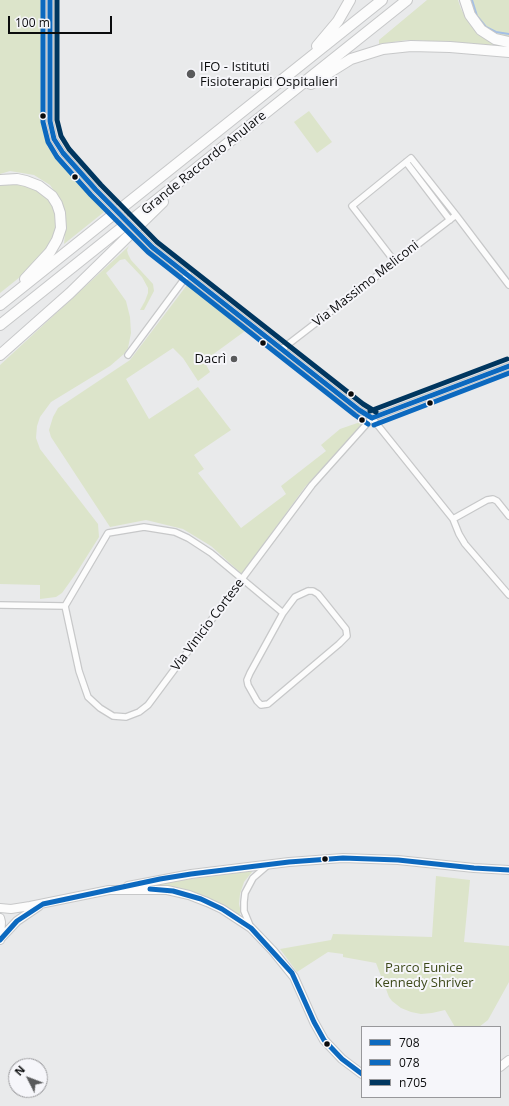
<!DOCTYPE html>
<html>
<head>
<meta charset="utf-8">
<style>
	body { margin:0 }
	#map { position:relative; width:509px; height:1106px; overflow:hidden; background:#e9eaeb; font-family:"Open Sans",sans-serif }
	canvas { display:block }
	.legend { position:absolute; left:361px; top:1026px; width:140px; height:72px; box-sizing:border-box; background:#f6f6fa; border:1px solid #98989b; margin:0; padding:5px 7px; list-style:none; font-size:12px; color:#0b0c0d }
	.legend li { display:flex; align-items:center; gap:8px; height:20px }
	.legend b { width:20px; border:1px solid #98989b }
	.north { position:absolute; left:8px; top:1058px; width:40px; height:40px; box-sizing:border-box; background:#f6f6fa; border:1px solid #98989b; border-radius:50%; rotate:312deg; font-size:11px; font-weight:700; line-height:16px; text-align:center; color:#0b0c0d }
	.north::after { content:''; display:block; margin:auto; width:14px; height:18px; background:#595a5b; clip-path:polygon(50% 0,100% 100%,50% 72%,0 100%) }
	.scale { position:absolute; left:8px; top:16px; width:104px; height:18px; box-sizing:border-box; border:2px solid #0b0c0d; border-top:0; padding-left:5px; font-size:12px; line-height:14px; white-space:nowrap; color:#0b0c0d; -webkit-text-stroke:3px #f6f6fa; paint-order:stroke }
</style>
</head>
<body>
<div id="map">
<canvas width="509" height="1106"></canvas>
<ul class="legend">
<li><b style="height:5px;background:#0c69bf"></b>708</li>
<li><b style="height:5px;background:#0c69bf"></b>078</li>
<li><b style="height:5px;background:#00365f"></b>n705</li>
</ul>
<div class="north">N</div>
<div class="scale">100 m</div>
</div>
<script>
const context = document.querySelector('canvas').getContext('2d');
context.lineJoin = 'round';
function fill(path, color) {
  context.fillStyle = color;
  context.fill(path, 'evenodd');
}
function toPath(rows) {
  const path = new Path2D();
  for (const r of rows) {
    path.moveTo(r[0], r[1]);
    for (let i = 2; i < r.length; i += 2) path.lineTo(r[i], r[i + 1]);
  }
  return path;
}
function stroke(path, color, width, dash) {
  context.strokeStyle = color;
  context.lineWidth = width;
  context.lineCap = dash ? 'butt' : 'round';
  context.setLineDash(dash || []);
  context.stroke(path);
}
function drawText(font, color, halo, rows, align = 'center') {
  context.font = font + ' "Open Sans",sans-serif';
  context.lineWidth = 4;
  context.setLineDash([]);
  context.textBaseline = 'middle';
  context.strokeStyle = halo;
  context.fillStyle = color;
  for (const [text, x, y, turn = 0] of rows) {
    context.save();
    context.translate(x, y);
    context.rotate((+turn || 0) * Math.PI / 180);
    context.textAlign = isNaN(turn) ? turn : align;
    if (halo) context.strokeText(text, 0, 0);
    context.fillText(text, 0, 0);
    context.restore();
  }
}
const green = toPath([
	[0,0,43,0,44,121,47,146,104,212,64,244,66,224,61,201,50,185,34,175,10,171,0,174],
	[427,0,458,0,461,9,470,25,483,37,494,44,491,46,450,42,407,40,379,44,379,40],
	[468,0,509,0,509,39,500,38,477,22],
	[309,111,332,142,317,153,294,122],
	[7,182,32,187,50,200,56,216,57,226,50,247,25,273,0,293,0,184],
	[129,246,127,250,128,254,131,260,153,284,154,291,144,310,140,310,145,301,148,293,148,288,142,277,125,259,120,260,106,273,126,301,130,317,131,333,128,348,124,354,110,366,51,402,40,417,37,426,36,438,40,449,98,524,99,537,77,572,62,593,56,597,40,599,40,585,0,584,0,365],
	[187,285,245,331,204,361,210,372,198,381,183,358,173,348,126,379,149,419,198,387,231,430,194,455,204,469,198,473,241,528,286,494,281,486,326,451,321,445,340,429,366,420,305,487,242,574,211,546,183,529,146,520,110,527,51,437,49,430,53,417,58,408,130,360],
	[251,871,252,872,244,882,240,894,239,904,241,912,239,915,187,891,161,886,160,884,190,879],
	[436,876,470,880,464,942,509,946,509,982,488,1020,479,1027,455,1027,445,1010,432,1013,421,1014,411,1012,401,1008,392,1001,389,997,376,963,343,957,343,954,328,952,297,972,280,949,331,940,333,934,432,937]
]);
const stream = toPath([
	[472,0,477,16,486,27,496,32,509,34]
]);
const street = toPath([
	[50,0,50,121,54,139,63,153,96,190],
	[406,162,450,220],
	[152,247,359,410,372,418,453,519,459,534,465,544,509,595],
	[395,262,352,206,411,158,456,215],
	[282,349,456,215,509,285],
	[128,355,188,274],
	[453,519,487,500,493,499,497,501,509,516],
	[308,591,313,591,318,594,346,629,347,636,339,644,268,704,261,705,257,701,248,685,247,680,250,673,283,613,295,597,308,591],
	[0,605,65,606],
	[65,606,79,671,88,697,100,708,113,716,126,717,139,712,148,705,171,674,312,485,372,418,509,366],
	[65,606,108,533,144,527,175,532,188,538,211,553,283,613],
	[251,928,244,911,244,902,245,893,253,878,268,865]
]);
const secondary = toPath([
	[128,886,191,874,289,862,343,858,398,860,474,868,509,870],
	[0,908,11,909,30,906,109,890,167,890,189,895,207,902,222,909,251,928,273,951,294,977,314,1022,324,1040,342,1059,362,1074],
	[0,918,1,922,0,940],
	[0,939,17,921,39,906],
	[500,1067,509,1060]
]);
const highway = toPath([
	[465,0,470,15,481,30,495,39,509,42],
	[317,46,338,21,350,0],
	[311,84,351,59,383,49,411,46,450,47,509,52],
	[0,180,17,179,26,181,39,186,52,196,57,204,60,213,61,228,57,240,50,252,25,279],
	[0,305,382,0],
	[0,325,407,0],
	[0,355,70,293,163,202]
]);
const streetBridge = toPath([
	[96,190,152,247]
]);
const bus1 = toPath([
	[50,0,50,121,54,139,63,153,96,190,152,247,359,410,372,418],
	[372,418,509,366],
	[150,889,173,891,201,899,222,909,251,928,292,973,314,1022,324,1040,342,1059,362,1074],
	[0,940,17,921,43,904,160,879,191,874,289,862,343,858,398,860,474,868,509,870]
]);
const bus2 = toPath([
	[43,0,43,122,48,142,57,157,91,195,148,252,355,415,368,424],
	[374,425,509,373]
]);
const bus3 = toPath([
	[57,0,57,120,61,136,69,149,101,185,157,242,363,404,376,412],
	[370,411,507,359]
]);
const markers = [
	[191,74,5,"#595a5b"],
	[43,116,3.5,"#0b0c0d"],
	[75,177,3.5,"#0b0c0d"],
	[263,343,3.5,"#0b0c0d"],
	[234,359,4,"#595a5b"],
	[351,394,3.5,"#0b0c0d"],
	[430,403,3.5,"#0b0c0d"],
	[362,420,3.5,"#0b0c0d"],
	[325,859,3.5,"#0b0c0d"],
	[327,1044,3.5,"#0b0c0d"]
];
const poiNames = [
	["IFO - Istituti",200,67],
	["Fisioterapici Ospitalieri",200,82],
	["Dacrì",226,359,"right"]
];
const streetNames = [
	["Grande Raccordo Anulare",204,163,-39],
	["Via Massimo Meliconi",366,284,-38],
	["Via Vinicio Cortese",208,625,-53]
];
const parkNames = [
	["Parco Eunice",424,968],
	["Kennedy Shriver",424,983]
];
fill(green, '#dce4ca');
stroke(stream, '#a4bfe5', 2);
stroke(street, '#c7c8c9', 8);
stroke(secondary, '#c7c8c9', 10);
stroke(highway, '#c7c8c9', 12);
stroke(street, '#fcfcfc', 5.5);
stroke(secondary, '#fcfcfc', 8);
stroke(highway, '#fcfcfc', 10);
stroke(streetBridge, '#c7c8c9', 8, []);
stroke(streetBridge, '#fcfcfc', 5.5);
stroke(bus1, '#0c69bf', 5);
stroke(bus2, '#0c69bf', 5);
stroke(bus3, '#00365f', 5);
for (const [x, y, r, color] of markers) {
  const dot = new Path2D();
  dot.arc(x, y, r, 0, 2 * Math.PI);
  context.fillStyle = color;
  context.fill(dot);
  stroke(dot, '#f6f6fa', 1.5);
}
drawText('13px', '#0b0c0d', '#f6f6fa', poiNames, 'left');
drawText('13px', '#0b0c0d', '#f6f6fa', streetNames);
drawText('13px', '#3d4919', '#f6f6fa', parkNames);
</script>
</body>
</html>
